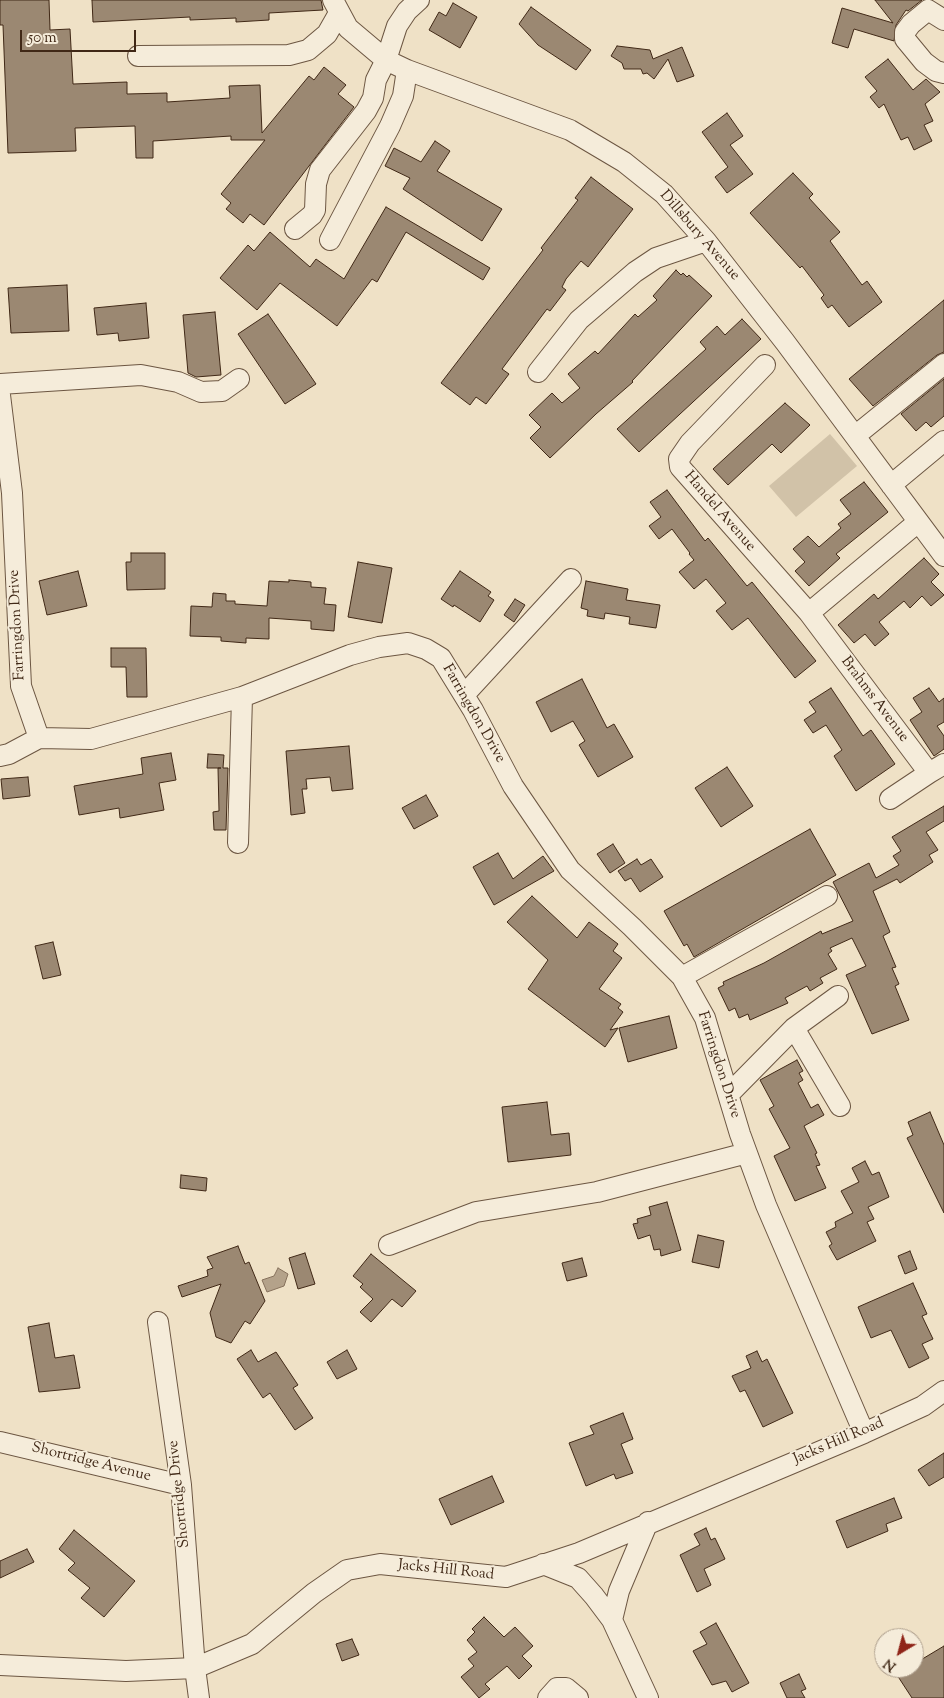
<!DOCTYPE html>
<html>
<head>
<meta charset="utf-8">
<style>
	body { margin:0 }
	#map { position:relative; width:944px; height:1698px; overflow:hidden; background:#efe1c6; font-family:"Sorts Mill Goudy",serif }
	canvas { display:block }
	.north { position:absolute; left:874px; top:1628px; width:50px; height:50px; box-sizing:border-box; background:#f5ecda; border:1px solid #ad9e8c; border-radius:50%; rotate:217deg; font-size:14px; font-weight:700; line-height:20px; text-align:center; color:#402816 }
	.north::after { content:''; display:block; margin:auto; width:18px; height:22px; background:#8f2418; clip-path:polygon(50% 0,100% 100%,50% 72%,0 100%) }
	.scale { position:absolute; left:20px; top:30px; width:116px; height:22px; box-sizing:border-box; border:2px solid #402816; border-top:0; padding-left:6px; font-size:15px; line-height:18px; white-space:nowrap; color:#402816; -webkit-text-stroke:4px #f5ecda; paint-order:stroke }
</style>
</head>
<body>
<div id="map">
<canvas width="944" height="1698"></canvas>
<div class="north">N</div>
<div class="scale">50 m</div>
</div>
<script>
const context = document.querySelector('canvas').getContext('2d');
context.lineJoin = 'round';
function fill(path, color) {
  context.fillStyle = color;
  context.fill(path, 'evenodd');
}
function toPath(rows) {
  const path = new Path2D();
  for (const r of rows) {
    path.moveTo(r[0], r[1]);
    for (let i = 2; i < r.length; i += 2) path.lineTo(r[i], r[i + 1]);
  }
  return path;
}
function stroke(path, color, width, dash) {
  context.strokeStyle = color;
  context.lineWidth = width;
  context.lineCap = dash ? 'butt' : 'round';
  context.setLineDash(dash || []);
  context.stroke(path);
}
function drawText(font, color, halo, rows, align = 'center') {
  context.font = font + ' "Sorts Mill Goudy",serif';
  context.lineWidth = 4;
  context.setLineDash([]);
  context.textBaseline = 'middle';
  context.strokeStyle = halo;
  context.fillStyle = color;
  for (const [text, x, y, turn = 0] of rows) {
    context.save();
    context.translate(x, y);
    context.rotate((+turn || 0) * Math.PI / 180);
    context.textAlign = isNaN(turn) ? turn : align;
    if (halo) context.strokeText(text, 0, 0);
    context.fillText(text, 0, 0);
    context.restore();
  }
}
const green = toPath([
	[830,434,857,466,796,517,769,486]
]);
const water = toPath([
	[278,1268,288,1274,284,1286,267,1292,262,1280,274,1276,278,1268]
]);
const building = toPath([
	[0,0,49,0,50,30,70,29,73,84,127,82,127,94,167,93,167,102,230,98,229,86,260,85,262,133,309,76,314,80,324,67,346,85,338,94,354,107,264,225,250,214,243,223,226,209,231,203,221,194,265,140,231,140,231,136,153,141,153,158,136,158,135,126,75,128,76,151,8,153,3,25,0,25,0,0],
	[92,0,321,0,323,10,269,13,269,20,236,22,236,18,190,20,190,17,93,22,92,0],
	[875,0,922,0,908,11,906,10,896,25,894,41,854,29,848,48,832,43,842,8,893,23,875,0],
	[453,3,477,17,460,48,429,30,439,12,446,16,453,3],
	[531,7,591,50,576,70,538,45,519,24,531,7],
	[617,46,650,50,653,59,682,47,694,76,677,82,668,59,654,79,647,73,643,74,641,69,624,69,622,63,611,56,617,46],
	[888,59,913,90,926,79,940,92,925,104,933,121,924,125,932,141,914,150,908,137,901,140,884,104,879,108,870,97,877,91,865,77,888,59],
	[727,113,743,136,730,145,753,174,727,193,715,177,728,167,702,132,727,113],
	[435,141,450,151,437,171,502,209,482,241,403,189,410,178,385,166,394,148,421,162,435,141],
	[793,173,813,194,809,198,840,232,830,241,862,285,867,281,882,302,849,327,832,305,828,308,821,298,824,295,802,266,800,268,750,213,793,173],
	[591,177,633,209,588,267,581,261,566,279,562,287,566,290,550,311,547,309,502,369,509,374,486,404,476,397,470,405,441,383,543,250,541,248,578,200,575,198,591,177],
	[386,207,490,268,483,280,406,232,377,282,372,279,337,326,280,283,257,310,220,278,248,245,254,251,270,232,310,267,316,259,344,279,386,207],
	[676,270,681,275,683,273,687,277,689,275,712,296,632,381,633,382,596,414,550,458,530,438,541,427,529,415,552,393,562,403,580,388,568,374,595,351,598,354,635,314,638,317,657,300,653,296,676,270],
	[67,285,69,331,11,333,8,288,67,285],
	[944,300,944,352,937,355,873,406,849,379,944,300],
	[146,303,149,338,119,341,118,333,97,335,94,308,146,303],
	[215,312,221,375,196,377,188,373,183,315,215,312],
	[268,314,316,384,285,404,238,334,268,314],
	[742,319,761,339,639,452,617,429,706,349,700,342,717,326,725,335,742,319],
	[944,379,944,416,931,427,926,422,916,431,901,414,944,379],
	[785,403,810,425,781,453,772,444,728,485,713,469,785,403],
	[864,482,888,512,836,554,840,558,809,586,795,571,805,562,793,549,808,536,819,547,841,528,838,524,851,514,840,500,864,482],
	[667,490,705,541,708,538,747,586,752,582,816,661,795,678,748,618,732,630,716,611,726,603,706,579,694,589,679,572,694,560,689,554,690,553,672,529,659,539,649,526,661,517,650,502,667,490],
	[131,553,165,553,165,589,127,590,126,562,131,562,131,553],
	[924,558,939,574,931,582,944,595,931,606,922,596,910,608,904,601,879,622,889,634,875,646,865,634,854,643,838,625,874,594,878,599,924,558],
	[358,562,392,568,382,623,348,617,358,562],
	[78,571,87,606,47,615,39,581,78,571],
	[460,571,491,592,488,596,494,600,480,622,454,605,453,607,441,599,460,571],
	[289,580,311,582,311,587,326,588,324,604,336,605,334,631,311,629,311,621,269,618,269,639,246,638,246,643,221,641,221,637,190,636,191,606,212,607,213,593,226,594,226,601,235,601,235,604,267,606,269,581,289,582,289,580],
	[586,581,628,589,626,600,660,605,656,628,629,624,630,617,605,613,604,619,587,616,588,610,581,608,586,581],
	[515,599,525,605,514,622,504,615,515,599],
	[111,648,146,648,147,697,127,697,126,667,111,667,111,648],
	[582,679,607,728,614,724,633,757,598,777,579,745,585,741,573,721,551,732,536,702,582,679],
	[831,688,863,736,871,730,895,764,856,791,834,756,842,750,826,725,813,733,804,720,816,712,809,702,831,688],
	[929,688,939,702,944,698,944,722,937,726,944,736,944,749,934,756,910,720,922,712,913,698,929,688],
	[349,746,353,789,332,791,330,777,306,779,307,789,302,789,305,813,291,815,286,751,349,746],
	[171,753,176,780,159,783,164,810,120,818,119,808,79,815,74,786,143,774,141,758,171,753],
	[208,754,224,755,223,768,228,768,226,830,214,830,213,812,219,811,218,768,221,768,207,768,208,754],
	[727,767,753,806,721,827,695,788,727,767],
	[28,777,30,796,3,799,1,779,28,777],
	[426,795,438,816,414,829,402,808,426,795],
	[944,806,944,821,926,832,938,850,929,855,933,862,900,883,897,879,873,891,890,932,883,936,896,967,892,968,899,984,895,986,909,1020,872,1034,846,975,866,966,852,938,830,948,832,951,828,954,837,969,820,978,823,983,810,991,807,986,785,998,788,1003,750,1020,748,1014,739,1018,735,1008,729,1011,718,988,724,985,723,982,764,963,821,931,822,934,853,921,833,882,869,863,876,878,899,865,893,856,901,851,892,837,944,806],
	[810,829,836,875,694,957,687,944,684,946,664,911,810,829],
	[613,844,625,863,610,873,597,854,613,844],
	[498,853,513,879,543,856,554,871,494,905,473,867,498,853],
	[637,859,641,865,651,859,663,877,640,892,631,878,625,881,618,871,637,859],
	[532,896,577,938,589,922,618,944,613,951,622,958,599,989,621,1004,618,1008,623,1012,610,1030,618,1028,605,1047,528,989,548,960,507,922,532,896],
	[53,942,61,975,43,979,35,946,53,942],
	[669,1016,677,1048,628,1062,619,1028,669,1016],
	[797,1060,803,1071,799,1073,803,1080,798,1083,811,1108,818,1104,824,1115,804,1126,817,1153,815,1154,820,1165,816,1166,826,1188,795,1201,774,1156,790,1148,769,1109,774,1106,760,1080,797,1060],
	[547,1102,551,1135,569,1133,571,1155,508,1162,502,1107,547,1102],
	[930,1112,944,1145,944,1213,907,1138,913,1135,908,1122,930,1112],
	[865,1161,872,1175,879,1172,889,1197,868,1207,874,1219,867,1222,876,1241,837,1260,829,1246,832,1244,826,1232,836,1227,835,1222,853,1213,841,1191,859,1182,852,1168,865,1161],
	[181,1175,207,1178,206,1191,180,1188,181,1175],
	[667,1202,681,1250,661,1256,660,1249,654,1250,650,1235,638,1239,633,1224,638,1223,637,1219,651,1215,649,1207,667,1202],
	[698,1235,724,1241,719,1268,692,1262,698,1235],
	[238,1246,245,1264,249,1262,265,1301,250,1324,245,1321,231,1343,216,1337,210,1313,221,1284,182,1297,178,1286,208,1276,207,1270,213,1268,207,1257,238,1246],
	[910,1251,917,1269,905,1274,898,1256,910,1251],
	[305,1253,315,1284,298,1289,289,1258,305,1253],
	[371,1254,416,1291,402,1307,392,1299,371,1322,360,1312,373,1299,360,1287,363,1284,353,1276,371,1254],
	[582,1258,587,1276,567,1281,562,1263,582,1258],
	[913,1283,927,1314,922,1316,933,1339,922,1344,929,1358,909,1368,891,1330,871,1338,858,1307,913,1283],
	[49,1323,55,1358,74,1355,80,1388,39,1392,28,1327,49,1323],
	[251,1350,258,1362,276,1352,298,1385,293,1388,313,1418,295,1430,270,1393,263,1398,237,1359,251,1350],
	[347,1350,357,1369,337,1379,327,1362,347,1350],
	[757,1351,762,1362,767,1359,793,1413,763,1427,745,1390,740,1392,732,1376,751,1368,746,1356,757,1351],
	[623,1413,633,1439,621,1444,633,1473,616,1479,614,1474,586,1486,569,1443,594,1434,590,1426,623,1413],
	[944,1453,944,1477,929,1486,918,1470,944,1453],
	[492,1476,504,1502,451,1525,439,1499,492,1476],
	[894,1498,902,1518,886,1524,888,1531,847,1548,836,1521,894,1498],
	[706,1528,711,1540,715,1538,725,1559,704,1569,711,1585,697,1592,680,1555,700,1545,694,1534,706,1528],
	[74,1530,135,1581,104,1617,81,1598,90,1588,68,1570,75,1563,59,1549,74,1530],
	[27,1549,34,1562,0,1578,0,1561,27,1549],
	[484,1617,504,1637,515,1627,533,1646,522,1656,532,1666,519,1679,507,1666,485,1684,490,1689,479,1698,461,1677,474,1666,468,1659,477,1652,467,1640,475,1632,472,1629,484,1617],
	[716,1623,749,1683,732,1692,726,1681,712,1685,693,1651,707,1644,700,1632,716,1623],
	[352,1639,359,1655,342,1661,336,1644,352,1639],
	[944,1646,944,1698,912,1698,897,1675,908,1668,914,1668,914,1664,944,1646],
	[799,1674,806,1689,801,1691,805,1698,787,1698,780,1683,799,1674]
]);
const minor = toPath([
	[333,0,348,28,386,60,407,70,570,130,624,162,664,194,706,241,785,342,944,556],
	[944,20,928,10,911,24,905,32,905,39,924,62,936,71,944,73],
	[138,56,289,55,308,50,327,34,339,13],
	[295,229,312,215,315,210,316,184,320,170,366,111,373,98,376,80,386,60,397,26,407,11,419,0],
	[330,240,390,126,403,96,407,70],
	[765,365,690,443,679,459,680,467,809,613,929,773,944,764],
	[538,372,579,320,635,272,656,258,706,241],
	[0,384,141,375,178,382,201,392,222,391,239,379],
	[0,395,12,493,21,686,39,738],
	[855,436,944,364],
	[891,485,944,441],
	[809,613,918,522],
	[464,695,571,579],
	[0,756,9,754,39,738,91,739,242,697,350,655,379,647,408,643,426,649,441,658,473,710,513,786,570,870,632,927,682,977,705,1018,740,1134,766,1205,864,1433],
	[890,799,929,773],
	[238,843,242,697],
	[682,977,827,896],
	[794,1028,840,1106],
	[729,1094,794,1028,838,996],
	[389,1245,476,1212,597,1192,747,1153],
	[158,1322,181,1485,195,1668,199,1698],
	[0,1442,181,1485],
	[543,1564,578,1578,594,1596,612,1620,648,1698],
	[612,1620,619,1591,648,1522],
	[0,1665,126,1671,195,1668,252,1644,314,1593,347,1570,380,1564,506,1577,579,1553,864,1433,923,1406,944,1391],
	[548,1698,557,1688,566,1688,578,1698]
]);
const streetNames = [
	["Dillsbury Avenue",699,236,49],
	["Handel Avenue",719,512,49],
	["Farringdon Drive",18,625,-93],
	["Brahms Avenue",874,700,53],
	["Farringdon Drive",473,714,60],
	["Farringdon Drive",718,1065,72],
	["Jacks Hill Road",839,1442,-23],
	["Shortridge Avenue",91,1463,14],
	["Shortridge Drive",180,1494,-96],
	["Jacks Hill Road",446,1571,6]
];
fill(green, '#d1c2a8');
fill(water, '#b4a28a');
stroke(water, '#86715c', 1);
fill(building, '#9b8872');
stroke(building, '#402816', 1);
stroke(minor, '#6c5642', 22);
stroke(minor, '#f5ecda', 20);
drawText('15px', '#402816', '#f5ecda', streetNames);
</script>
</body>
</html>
